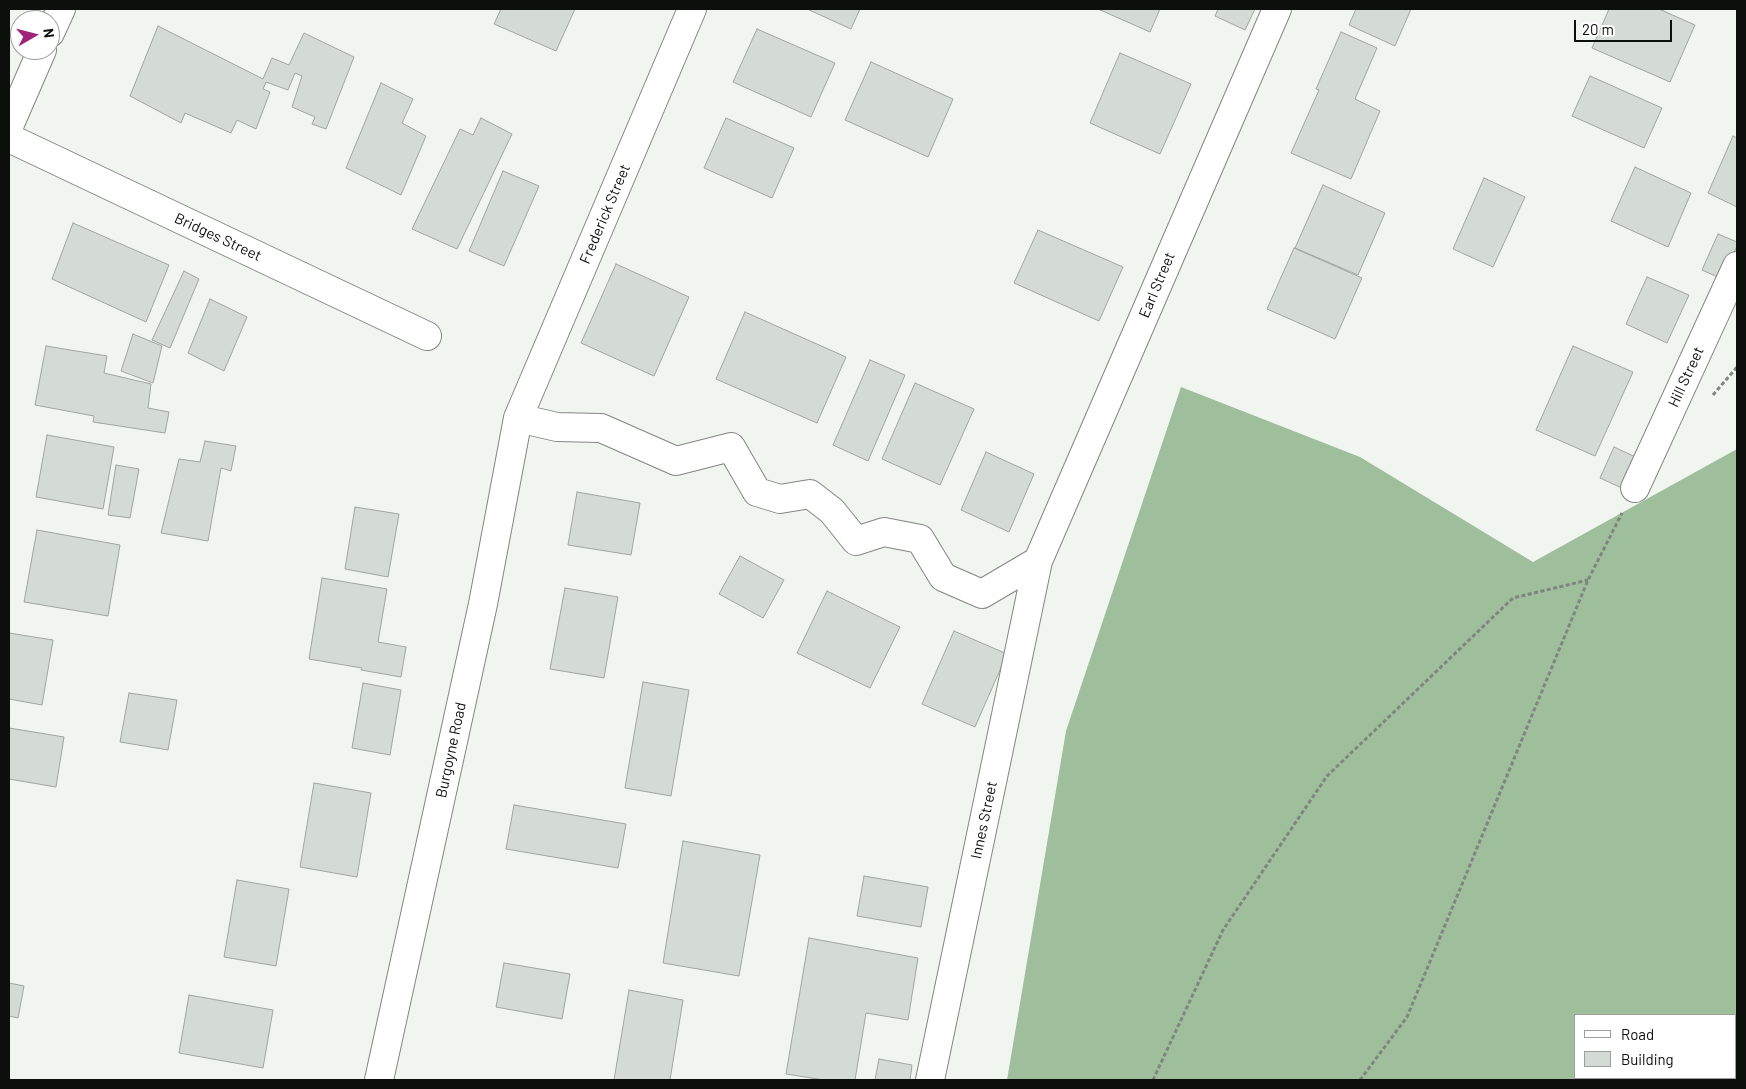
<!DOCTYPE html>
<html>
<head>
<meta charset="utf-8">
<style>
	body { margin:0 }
	#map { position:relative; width:1746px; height:1089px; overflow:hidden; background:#f0f6ef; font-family:Barlow,sans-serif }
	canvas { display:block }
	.frame { position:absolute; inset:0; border:10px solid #0d0f0d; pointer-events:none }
	.legend { position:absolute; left:1574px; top:1014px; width:162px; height:65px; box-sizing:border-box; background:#fff; border:1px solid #9e9f9e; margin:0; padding:6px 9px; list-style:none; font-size:15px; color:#0d0f0d }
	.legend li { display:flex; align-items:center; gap:10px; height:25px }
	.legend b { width:25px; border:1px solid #9e9f9e }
	.north { position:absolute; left:10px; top:10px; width:50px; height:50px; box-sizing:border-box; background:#fff; border:1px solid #9e9f9e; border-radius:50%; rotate:82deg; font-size:14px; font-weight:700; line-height:20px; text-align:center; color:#0d0f0d }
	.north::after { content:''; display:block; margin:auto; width:18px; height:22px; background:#a0257a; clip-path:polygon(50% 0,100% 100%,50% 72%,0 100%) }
	.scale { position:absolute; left:1574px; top:20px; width:98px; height:22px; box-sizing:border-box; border:2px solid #0d0f0d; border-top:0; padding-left:6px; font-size:15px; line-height:18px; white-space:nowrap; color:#0d0f0d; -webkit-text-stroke:4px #fff; paint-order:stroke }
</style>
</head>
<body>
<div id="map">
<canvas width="1746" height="1089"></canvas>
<div class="frame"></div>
<ul class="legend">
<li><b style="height:6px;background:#fff"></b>Road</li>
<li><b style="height:14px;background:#d4dad4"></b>Building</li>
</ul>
<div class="north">N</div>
<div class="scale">20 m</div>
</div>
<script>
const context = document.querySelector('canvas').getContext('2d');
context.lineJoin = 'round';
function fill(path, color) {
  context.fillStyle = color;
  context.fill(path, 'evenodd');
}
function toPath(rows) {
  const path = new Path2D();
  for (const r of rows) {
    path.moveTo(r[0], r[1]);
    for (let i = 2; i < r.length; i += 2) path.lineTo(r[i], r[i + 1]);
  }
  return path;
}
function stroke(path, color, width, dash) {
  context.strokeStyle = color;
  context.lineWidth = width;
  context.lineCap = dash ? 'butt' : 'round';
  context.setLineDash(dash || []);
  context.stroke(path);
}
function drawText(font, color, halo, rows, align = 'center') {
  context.font = font + ' Barlow,sans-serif';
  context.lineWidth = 4.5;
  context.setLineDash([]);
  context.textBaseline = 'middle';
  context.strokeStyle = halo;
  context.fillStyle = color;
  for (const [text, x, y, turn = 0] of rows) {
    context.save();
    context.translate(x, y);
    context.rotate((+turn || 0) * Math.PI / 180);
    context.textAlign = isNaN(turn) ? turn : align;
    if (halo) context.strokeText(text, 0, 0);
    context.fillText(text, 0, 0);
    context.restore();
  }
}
const forest = toPath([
	[1181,387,1360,457,1533,562,1737,449,1737,1080,1007,1080,1066,731],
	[1575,1015,1735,1015,1735,1078,1575,1078]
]);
const building = toPath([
	[501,9,575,9,556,51,494,24,501,9],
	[807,9,860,9,851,29,807,9],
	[1098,9,1160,9,1150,32,1098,9],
	[1218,9,1255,9,1245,30,1215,16,1218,9],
	[1356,9,1411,9,1395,46,1349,25,1356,9],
	[1609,9,1659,9,1695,25,1670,82,1592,48,1609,9],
	[158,26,263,79,272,58,289,65,304,33,354,57,326,129,312,124,315,117,292,107,302,76,295,73,288,90,266,82,263,89,270,92,256,129,237,120,231,133,185,113,181,123,130,96,158,26],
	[757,29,835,63,811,117,733,82,757,29],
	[1341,32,1377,48,1355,99,1380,111,1351,179,1291,153,1319,90,1316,89,1341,32],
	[1120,53,1191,84,1160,154,1090,123,1120,53],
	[871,62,953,99,928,157,845,120,871,62],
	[1590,76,1662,108,1644,148,1572,116,1590,76],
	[381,83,413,99,402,123,426,136,401,195,346,168,381,83],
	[481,118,512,134,457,249,412,229,460,129,473,135,481,118],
	[726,118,794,148,772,198,704,168,726,118],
	[1733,136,1737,138,1737,207,1708,193,1733,136],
	[1635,167,1691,193,1668,247,1611,221,1635,167],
	[503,171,539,186,504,266,469,251,503,171],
	[1484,178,1525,197,1493,267,1453,249,1484,178],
	[1323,185,1385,213,1358,275,1295,248,1323,185],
	[73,223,169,265,146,322,52,279,73,223],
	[1038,230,1123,267,1099,321,1014,283,1038,230],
	[1718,234,1737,242,1737,246,1722,279,1702,270,1718,234],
	[1294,248,1362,278,1335,339,1267,309,1294,248],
	[616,264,689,297,654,376,581,343,616,264],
	[184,271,199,279,170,348,152,340,184,271],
	[1647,277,1689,295,1667,343,1626,324,1647,277],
	[210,299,247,317,224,371,188,353,210,299],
	[745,312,846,357,817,423,716,379,745,312],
	[133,334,162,346,153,383,121,371,133,334],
	[46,346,107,356,104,373,151,384,148,408,169,412,165,433,93,422,94,416,35,405,46,346],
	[1573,346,1633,372,1595,456,1536,430,1573,346],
	[870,360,905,375,868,461,833,445,870,360],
	[915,383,974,409,940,485,882,459,915,383],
	[47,435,114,447,103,509,36,497,47,435],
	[205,441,236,446,231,471,221,468,208,541,161,533,179,459,200,462,205,441],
	[1614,447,1640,459,1626,490,1600,478,1614,447],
	[986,452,1034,474,1009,532,961,510,986,452],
	[116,465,139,469,130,518,108,515,116,465],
	[577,492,640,503,631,555,568,545,577,492],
	[355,507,399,514,388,577,345,569,355,507],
	[37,530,120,545,108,616,24,602,37,530],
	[740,556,784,580,763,618,719,594,740,556],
	[322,578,387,589,378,642,406,647,401,677,361,670,362,668,309,659,322,578],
	[565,588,618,597,604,678,550,669,565,588],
	[827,591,900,627,870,688,797,653,827,591],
	[954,631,1007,654,975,727,922,704,954,631],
	[9,633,53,640,42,705,9,699,9,633],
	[643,682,689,690,671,796,625,788,643,682],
	[363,683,401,690,390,755,352,748,363,683],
	[129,693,177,700,168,750,120,742,129,693],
	[9,728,64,737,56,787,9,779,9,728],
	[314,783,371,793,357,877,300,867,314,783],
	[514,805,626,824,618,868,506,849,514,805],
	[683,841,760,855,739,976,663,963,683,841],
	[864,876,928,887,921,927,857,916,864,876],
	[237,880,289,889,276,966,224,957,237,880],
	[809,938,918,958,908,1020,866,1013,855,1080,824,1080,786,1074,809,938],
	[504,963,570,974,562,1019,496,1007,504,963],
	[9,983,24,986,18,1018,9,1016,9,983],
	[629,990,683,1000,670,1080,614,1080,629,990],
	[189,995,273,1010,263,1068,179,1053,189,995],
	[879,1059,912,1065,910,1080,875,1080,879,1059]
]);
const path = toPath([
	[1713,395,1737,367],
	[1153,1080,1223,930,1327,776,1513,598,1588,580],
	[1360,1080,1407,1017,1588,580,1622,513]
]);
const minor = toPath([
	[50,33,61,9],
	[9,126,42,50],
	[9,138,427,336],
	[518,418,557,427,601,428,676,461,731,447,757,492,780,499,810,494,832,511,856,541,884,532,920,539,943,577,982,594,1038,561],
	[1635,488,1737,266],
	[379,1080,483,604,518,418,692,9],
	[930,1080,1038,561,1277,9]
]);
const streetNames = [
	["Frederick Street",605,214,-67],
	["Bridges Street",218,237,25],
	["Earl Street",1157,285,-67],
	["Hill Street",1686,377,-65],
	["Burgoyne Road",451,750,-78],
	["Innes Street",984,820,-78]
];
fill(forest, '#9fbe9b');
fill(building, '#d4dad4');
stroke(building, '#9fa59f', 1);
stroke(minor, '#828781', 30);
stroke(path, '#818581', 3, [4, 2.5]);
stroke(minor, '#fff', 28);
drawText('15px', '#0d0f0d', '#fff', streetNames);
</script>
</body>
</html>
